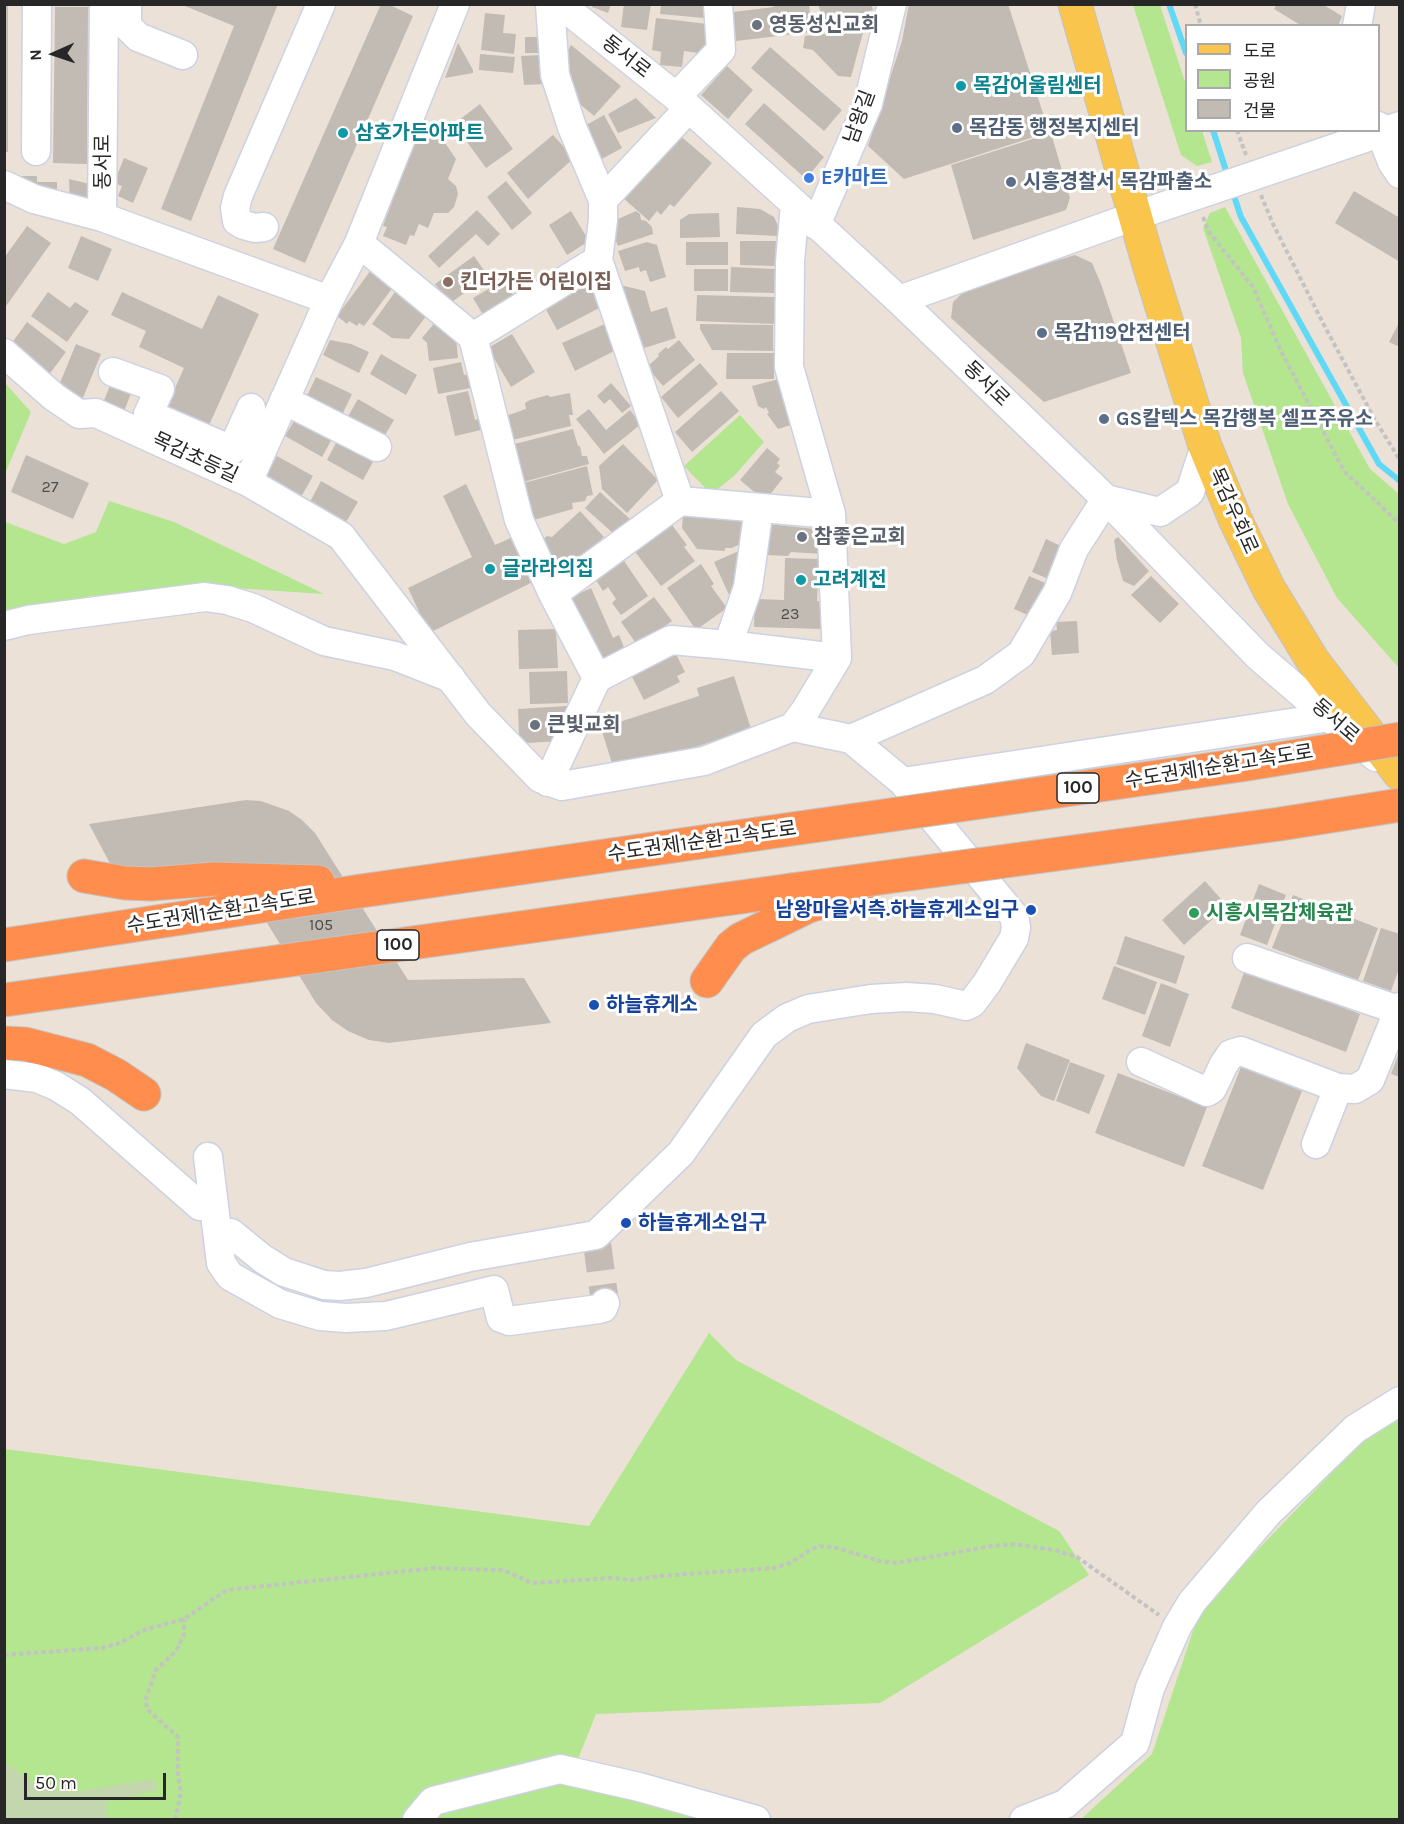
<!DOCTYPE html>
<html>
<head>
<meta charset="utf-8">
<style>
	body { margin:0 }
	#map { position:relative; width:1404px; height:1824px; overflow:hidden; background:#ebe1d7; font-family:Karla,"Noto Sans KR",sans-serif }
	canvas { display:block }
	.frame { position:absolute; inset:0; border:6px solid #272727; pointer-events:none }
	.legend { position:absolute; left:1185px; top:24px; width:195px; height:108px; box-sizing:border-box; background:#fff; border:2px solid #a9a9a9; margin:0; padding:8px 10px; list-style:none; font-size:18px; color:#272727 }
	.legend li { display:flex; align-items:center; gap:12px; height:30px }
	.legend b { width:30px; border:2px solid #a9a9a9 }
	.north { position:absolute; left:24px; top:24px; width:60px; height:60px; -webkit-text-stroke:4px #fff; paint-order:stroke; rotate:267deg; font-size:16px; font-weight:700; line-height:24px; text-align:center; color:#272727 }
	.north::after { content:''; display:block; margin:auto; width:21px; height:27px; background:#272727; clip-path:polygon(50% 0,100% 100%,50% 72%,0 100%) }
	.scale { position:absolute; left:24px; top:1773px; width:142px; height:27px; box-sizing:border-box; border:3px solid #272727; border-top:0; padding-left:8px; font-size:18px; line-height:21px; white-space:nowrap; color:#272727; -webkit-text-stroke:4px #fff; paint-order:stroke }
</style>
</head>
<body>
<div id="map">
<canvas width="1404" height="1824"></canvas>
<div class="frame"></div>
<ul class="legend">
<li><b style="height:8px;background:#fac54d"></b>도로</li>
<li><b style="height:16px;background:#b3e68e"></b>공원</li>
<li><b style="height:16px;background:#c2bbb4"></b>건물</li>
</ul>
<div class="north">N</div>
<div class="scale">50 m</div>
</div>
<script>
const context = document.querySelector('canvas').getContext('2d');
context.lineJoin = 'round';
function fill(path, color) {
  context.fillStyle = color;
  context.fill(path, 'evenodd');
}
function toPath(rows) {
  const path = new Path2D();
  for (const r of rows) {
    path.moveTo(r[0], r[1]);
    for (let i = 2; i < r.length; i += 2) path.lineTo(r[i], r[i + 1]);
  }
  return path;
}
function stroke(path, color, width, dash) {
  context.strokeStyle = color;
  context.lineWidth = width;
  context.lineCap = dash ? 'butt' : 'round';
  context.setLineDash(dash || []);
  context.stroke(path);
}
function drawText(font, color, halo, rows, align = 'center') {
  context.font = font + ' Karla,"Noto Sans KR",sans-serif';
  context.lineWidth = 6;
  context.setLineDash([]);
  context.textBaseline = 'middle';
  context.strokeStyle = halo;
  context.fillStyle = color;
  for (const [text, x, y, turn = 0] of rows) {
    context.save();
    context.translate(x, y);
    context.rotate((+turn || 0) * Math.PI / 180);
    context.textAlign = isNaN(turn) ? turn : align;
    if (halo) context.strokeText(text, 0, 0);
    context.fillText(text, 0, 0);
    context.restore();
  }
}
const green = toPath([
	[1133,5,1160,5,1186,85,1186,130,1202,131,1212,162,1197,166,1181,155],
	[1225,207,1370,469,1399,494,1399,668,1337,598,1288,504,1243,373,1241,338,1203,228,1210,213],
	[5,383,31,412,5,474],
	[740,415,764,442,734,476,711,494,684,466],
	[109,501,174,522,324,594,204,586,90,596,5,618,5,522,64,544,96,532],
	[709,1333,736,1360,1059,1531,1089,1575,880,1703,596,1714,568,1784,705,1819,5,1820,5,1449,589,1526],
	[1399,1413,1399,1819,1080,1820,1152,1754,1200,1610,1367,1436]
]);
const cemetery = toPath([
	[5,1762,40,1788,73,1792,153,1779,157,1790,106,1802,107,1819,5,1819]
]);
const stream = toPath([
	[1169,4,1186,53],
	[1213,130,1228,177],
	[1232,190,1241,217,1379,464,1400,481]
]);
const building = toPath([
	[5,4,8,4,8,152,5,152],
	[180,4,278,4,191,221,161,209,234,26],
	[381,4,388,4,413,16,305,263,273,249],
	[593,4,611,4,608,13,592,7],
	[624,4,651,4,647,30,621,27],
	[661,4,705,4,704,18,660,14],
	[773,4,809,4,812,32,736,41,733,12,774,7],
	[818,4,871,4,873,10,825,26],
	[909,4,1008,4,1049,132,904,179,868,146,902,41],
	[1277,4,1322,4,1342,16,1338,26,1302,26,1274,9],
	[55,7,88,7,87,164,53,163],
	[485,13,505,15,503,33,516,34,514,54,481,50],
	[656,18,708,24,705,48,698,53,684,51,682,67,660,65,661,52,652,50],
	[864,29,851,77,838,76,813,50,803,48,805,36],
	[525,37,542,37,543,53,525,53],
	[458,43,473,70,473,73,445,78],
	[571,45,621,86,594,116,568,94,561,63],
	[770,47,842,110,824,131,751,68],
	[480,54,515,57,513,73,479,70],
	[541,55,544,84,524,85,521,56],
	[727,66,753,90,728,119,701,95],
	[636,98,656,118,618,133,608,114],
	[764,103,824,157,806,179,745,124],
	[480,104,513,149,486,168,454,124],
	[604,115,622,148,600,160,581,128],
	[426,123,434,129,433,136,443,140,456,159,448,179,456,186,458,194,454,207,448,213,434,213,428,228,419,224,414,236,410,235,406,245,383,236,387,227,383,226,421,125],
	[677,133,712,163,674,207,670,204,661,215,657,211,649,221,621,196],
	[1051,133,1070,198,1066,210,973,240,951,165],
	[553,135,574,158,528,199,507,173],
	[124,158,148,168,133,203,118,196,122,186,114,183],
	[16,176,37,176,37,182,57,182,57,192,27,193],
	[69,179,94,185,92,204,70,206],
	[506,181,532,213,512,230,487,197],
	[1354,191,1400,218,1400,262,1335,223],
	[737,207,760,209,774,217,778,226,778,236,736,234],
	[477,210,500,234,488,246,476,234,439,268,428,256],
	[571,211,589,241,567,255,549,225],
	[636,211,640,214,641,220,646,221,652,227,653,234,618,246,609,223],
	[719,213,720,237,680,238,680,220,689,214],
	[27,226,51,243,4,309,4,258],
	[81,236,112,249,98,281,68,268],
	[740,241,776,241,775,266,740,265],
	[647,242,657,245,666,277,650,282,646,270,640,272,639,267,625,271,618,251],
	[686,242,728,242,728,265,686,265],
	[1075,255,1092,263,1101,284,1131,373,1044,402,951,318,953,302,969,287],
	[474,256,488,276,449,304,435,284],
	[731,267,775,269,774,293,730,292],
	[694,269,728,269,728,291,694,291],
	[371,270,394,286,364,326,359,323,357,326,349,321,347,324,337,316],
	[504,280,517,301,486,320,473,298],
	[589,280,603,306,557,330,543,304],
	[620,285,645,291,651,312,667,307,676,338,641,349],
	[48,292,70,308,75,302,89,311,67,342,31,316],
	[122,292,202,329,218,295,259,314,206,432,164,413,184,368,139,347,146,331,111,315],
	[395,292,427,315,409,339,392,338,372,324],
	[697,295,775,297,774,324,696,321],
	[437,320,456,338,458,358,429,361,427,343,422,338],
	[1400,321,1400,347,1389,342],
	[27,322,66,352,48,376,9,347],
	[607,323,618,349,575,371,562,343],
	[700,324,773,325,773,351,712,350,700,329],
	[512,334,535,372,511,387,488,348],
	[330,340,351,344,369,352,359,373,323,355],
	[679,340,695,360,663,386,647,367,659,356,658,354,666,347,668,349],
	[76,344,101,354,82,400,57,390],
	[727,353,774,353,774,379,726,379],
	[381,354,417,375,406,395,370,374],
	[461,362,464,375,469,374,471,388,438,394,433,368],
	[700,363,718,384,678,418,661,397],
	[316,377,352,394,341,417,305,400],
	[113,378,134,386,122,416,101,408],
	[783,378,794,424,778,429,767,414,769,413,766,407,764,409,758,406,752,386],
	[611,383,631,406,622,413,610,399,604,404,597,396],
	[468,391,475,420,478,419,481,430,455,436,446,396],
	[721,391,739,411,692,452,675,432],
	[570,393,573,415,569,415,571,426,508,441,503,417,526,409,525,403,530,400,548,395,550,397],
	[358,399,394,420,382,440,346,420],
	[589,409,606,430,630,410,641,424,604,454,576,419],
	[297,416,333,437,322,457,285,436],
	[573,429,578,446,580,446,582,456,587,456,589,464,520,483,511,445],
	[338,439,374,460,363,480,327,460],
	[623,444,658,480,627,513,602,489,599,466],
	[767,448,780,459,777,463,780,466,775,472,783,478,765,501,740,480],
	[26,455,89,483,73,519,11,492],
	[277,456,313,476,301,497,265,476],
	[587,466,593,495,587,496,585,501,572,503,573,509,530,521,520,484],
	[321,481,358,502,346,522,310,502],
	[466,484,495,545,515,536,537,580,429,633,408,588,472,557,443,496],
	[600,492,630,519,615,535,585,508],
	[580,511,604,537,564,574,558,568,560,566,539,543,547,536,552,537],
	[683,514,744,518,744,531,740,531,740,544,732,548,725,548,725,551,697,549,682,528],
	[669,521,687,545,684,547,695,561,661,586,633,549],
	[767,524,816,529,824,543,823,554,791,552,788,556,765,555],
	[1118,537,1149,571,1134,586,1123,581,1117,560,1114,540],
	[1046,539,1067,549,1053,581,1032,572],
	[741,550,745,582,730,597,714,562],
	[622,558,648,596,621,615,612,603,616,599,608,587,603,591,594,577],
	[785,558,819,559,817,601,825,602,825,629,754,627,755,599,784,600],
	[701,564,714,584,711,586,727,608,696,630,667,588],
	[1029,576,1050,585,1035,618,1014,609],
	[1151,576,1179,604,1160,623,1131,595],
	[591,588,613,638,619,635,626,652,602,663,571,605,574,596],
	[654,597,672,621,638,646,621,622],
	[1077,621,1079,653,1052,655,1050,631,1057,630,1056,622],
	[556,629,558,668,519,669,518,630],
	[667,654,669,658,676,654,685,672,677,676,680,682,644,700,630,673],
	[567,671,568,703,530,704,529,672],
	[734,676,751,729,615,773,601,728,699,696,697,688],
	[567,706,568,728,560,741,527,743,519,735,518,709],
	[246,800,261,801,289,811,302,820,315,833,408,980,524,978,551,1023,389,1043,369,1040,348,1031,332,1020,316,1003,236,872,114,871,89,824],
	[1205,881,1227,906,1184,945,1162,920],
	[1259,884,1286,895,1267,945,1240,935],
	[1293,895,1378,928,1358,980,1272,948],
	[1381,928,1400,934,1400,966,1391,991,1363,981],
	[1125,936,1185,956,1176,984,1116,964],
	[1114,966,1157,982,1145,1015,1102,999],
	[1245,970,1360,1014,1346,1052,1231,1008],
	[1161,983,1189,994,1170,1047,1142,1036],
	[1026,1043,1070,1060,1054,1101,1041,1096,1017,1068],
	[1400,1050,1400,1077,1391,1074],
	[1070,1062,1105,1075,1089,1114,1056,1101],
	[1241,1067,1302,1091,1263,1190,1202,1166],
	[1118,1073,1207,1107,1184,1167,1095,1133]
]);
const minorTunnel = toPath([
	[597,1243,605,1303]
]);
const path = toPath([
	[1195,4,1201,26],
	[1237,130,1246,155],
	[1261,195,1273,224,1324,325,1375,420,1400,460],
	[1203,217,1209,232,1253,287,1281,351,1344,471,1400,524],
	[4,1655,101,1648,117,1644,144,1630,184,1619,227,1590,434,1568,503,1570,532,1583,613,1578,631,1580,660,1576,774,1568,790,1563,812,1549,821,1546,837,1548,880,1561,896,1563,992,1546,1013,1544,1054,1550,1077,1557,1159,1615],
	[175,1820,181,1792,178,1777,178,1737,148,1710,145,1701,156,1670,176,1651,184,1634,184,1619]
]);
const minor = toPath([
	[127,4,127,26,138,37,183,55],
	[560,4,679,99,795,204,899,300,1106,499,1258,656,1376,757],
	[1357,26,1361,4],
	[676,97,721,50,718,4],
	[1378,126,1392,162,1400,174],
	[36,151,37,4],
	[4,185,34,199,102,217,329,300],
	[603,200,689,108],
	[102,217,104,4],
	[816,225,868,104,892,4],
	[264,227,255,228,244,225,237,221,235,208,238,196,321,4],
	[359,243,473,337],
	[598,260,680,501],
	[899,300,1135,216,1400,126],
	[4,353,54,397,79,414,96,413,248,482,329,300,359,243,455,4],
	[113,372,160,389,148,414,232,450,251,408],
	[284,400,377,447],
	[248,482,341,536,478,714,540,778,562,786,704,761,793,727,851,739,985,680,1021,654,1057,593,1074,549,1106,499],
	[1106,499,1160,512,1190,492,1205,446],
	[553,594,680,501,831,514],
	[4,626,28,620,205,597,227,600,253,608,324,641,395,656,451,678],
	[728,645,748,587,759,508],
	[597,678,671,640,728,645,837,658],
	[793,727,805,711,837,658,831,514,789,367,790,262,795,204],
	[851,739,903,782],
	[548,782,597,678,553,594,519,520,473,337,598,260,603,220,603,200,572,127,555,75,550,4],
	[1247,958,1398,1010],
	[1141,1062,1207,1092,1212,1089,1224,1064,1231,1054,1241,1051,1338,1088,1355,1089,1370,1080,1400,1007],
	[4,1074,37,1078,56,1086,80,1101,200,1206],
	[1316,1144,1338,1088],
	[208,1157,221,1263,230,1276,280,1304,320,1316,346,1318,386,1316,494,1290,501,1318,509,1321,599,1309,603,1308,605,1303],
	[231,1233,263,1259,284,1272,324,1285,340,1286,366,1283,470,1257,596,1235,681,1153,764,1035,787,1018,808,1009,871,999,907,997,935,999,966,1006,972,1003,987,983,1014,938,1016,927,1014,916,903,782,1330,717],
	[417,1820,433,1801,560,1769,639,1787,756,1820],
	[1024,1820,1065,1804,1135,1743,1150,1688,1177,1627,1192,1602,1268,1513,1355,1429,1400,1401]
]);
const major = toPath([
	[1075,4,1149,265,1205,446,1235,519,1269,589,1313,661,1400,774]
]);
const highway = toPath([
	[84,876,125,883,151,884,214,879,318,882],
	[4,945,361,891,757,834],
	[707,981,731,947,741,939,809,906,861,889],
	[4,1000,791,890],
	[4,1043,25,1044,87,1060,116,1075,144,1094]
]);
const highwayBridge = toPath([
	[757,834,1248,764,1400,739],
	[791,890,1280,824,1400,805]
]);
const markers = [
	[757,25,6,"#6b7280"],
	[961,86,6,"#0f9aa8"],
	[957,128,6,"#5c6f8a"],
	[343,133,6,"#0f9aa8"],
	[809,178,6,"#3f7fe0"],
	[1011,182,6,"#5c6f8a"],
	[448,282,6,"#8d6e63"],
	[1042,333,6,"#5c6f8a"],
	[1104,419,6,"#5c6f8a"],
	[802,537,6,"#6b7280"],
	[490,569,6,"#0f9aa8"],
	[801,580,6,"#0f9aa8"],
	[535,725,6,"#6b7280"],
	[1031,910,6,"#1a4fb4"],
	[1194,913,6,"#2e9e5b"],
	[594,1005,6,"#1a4fb4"],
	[626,1223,6,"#1a4fb4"]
];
const numberNames = [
	["27",50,487],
	["23",790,614],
	["105",321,925]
];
const shields = [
	[1078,788,42],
	[398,945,42]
];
const shieldNames = [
	["100",1078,788],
	["100",398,945]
];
const worshipNames = [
	["영동성신교회",769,25],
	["참좋은교회",814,537],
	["큰빛교회",547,725]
];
const streetNames = [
	["동서로",626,57,38],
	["남왕길",860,117,-70],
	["동서로",103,162,-90],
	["동서로",986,384,44],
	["목감초등길",195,458,25],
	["목감우회로",1233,511,66],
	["동서로",1335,721,41],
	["수도권제1순환고속도로",1219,767,-9],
	["수도권제1순환고속도로",702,842,-8],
	["수도권제1순환고속도로",221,912,-9]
];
const cultureNames = [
	["목감어울림센터",973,86],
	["삼호가든아파트",355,133],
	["글라라의집",502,569],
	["고려계전",813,580]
];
const serviceNames = [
	["목감동 행정복지센터",969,128],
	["시흥경찰서 목감파출소",1023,182],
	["목감119안전센터",1054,333],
	["GS칼텍스 목감행복 셀프주유소",1116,419]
];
const shopNames = [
	["E카마트",821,178]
];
const educationNames = [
	["킨더가든 어린이집",460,282]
];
const transitNames = [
	["남왕마을서측.하늘휴게소입구",1019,910,"right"],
	["하늘휴게소",606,1005],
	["하늘휴게소입구",638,1223]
];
const leisureNames = [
	["시흥시목감체육관",1206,913]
];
fill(green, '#b3e68e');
fill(cemetery, '#c4d6ad');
stroke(stream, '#60d9f6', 6);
fill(building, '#c2bbb4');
stroke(minorTunnel, '#c4bcb4', 28, [28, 14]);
stroke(minor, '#ccd2e2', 31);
stroke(major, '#c3c3c3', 35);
stroke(highway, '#c3c3c3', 35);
stroke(path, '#c3c3c3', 4, [4.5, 3]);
stroke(minor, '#fff', 28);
stroke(major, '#fac54d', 33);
stroke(highway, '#ff8e4e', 33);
stroke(highwayBridge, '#c3c3c3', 35, []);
stroke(highwayBridge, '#ff8e4e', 33);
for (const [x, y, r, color] of markers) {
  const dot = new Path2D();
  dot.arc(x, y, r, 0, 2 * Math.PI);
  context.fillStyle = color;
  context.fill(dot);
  stroke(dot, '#fff', 2);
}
drawText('16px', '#4e4c4a', null, numberNames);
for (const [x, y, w] of shields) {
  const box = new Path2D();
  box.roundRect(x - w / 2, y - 15, w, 30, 4.5);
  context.fillStyle = '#fff';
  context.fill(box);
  stroke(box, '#272727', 1.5);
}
drawText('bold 18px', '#272727', null, shieldNames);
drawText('bold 20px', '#5b616d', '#fff', worshipNames, 'left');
drawText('20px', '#272727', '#fff', streetNames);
drawText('bold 20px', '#0d838f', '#fff', cultureNames, 'left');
drawText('bold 20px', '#4e5e75', '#fff', serviceNames, 'left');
drawText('bold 20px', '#366cbe', '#fff', shopNames, 'left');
drawText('bold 20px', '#785e54', '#fff', educationNames, 'left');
drawText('bold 20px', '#164399', '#fff', transitNames, 'left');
drawText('bold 20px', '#27864d', '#fff', leisureNames, 'left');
</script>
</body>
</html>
